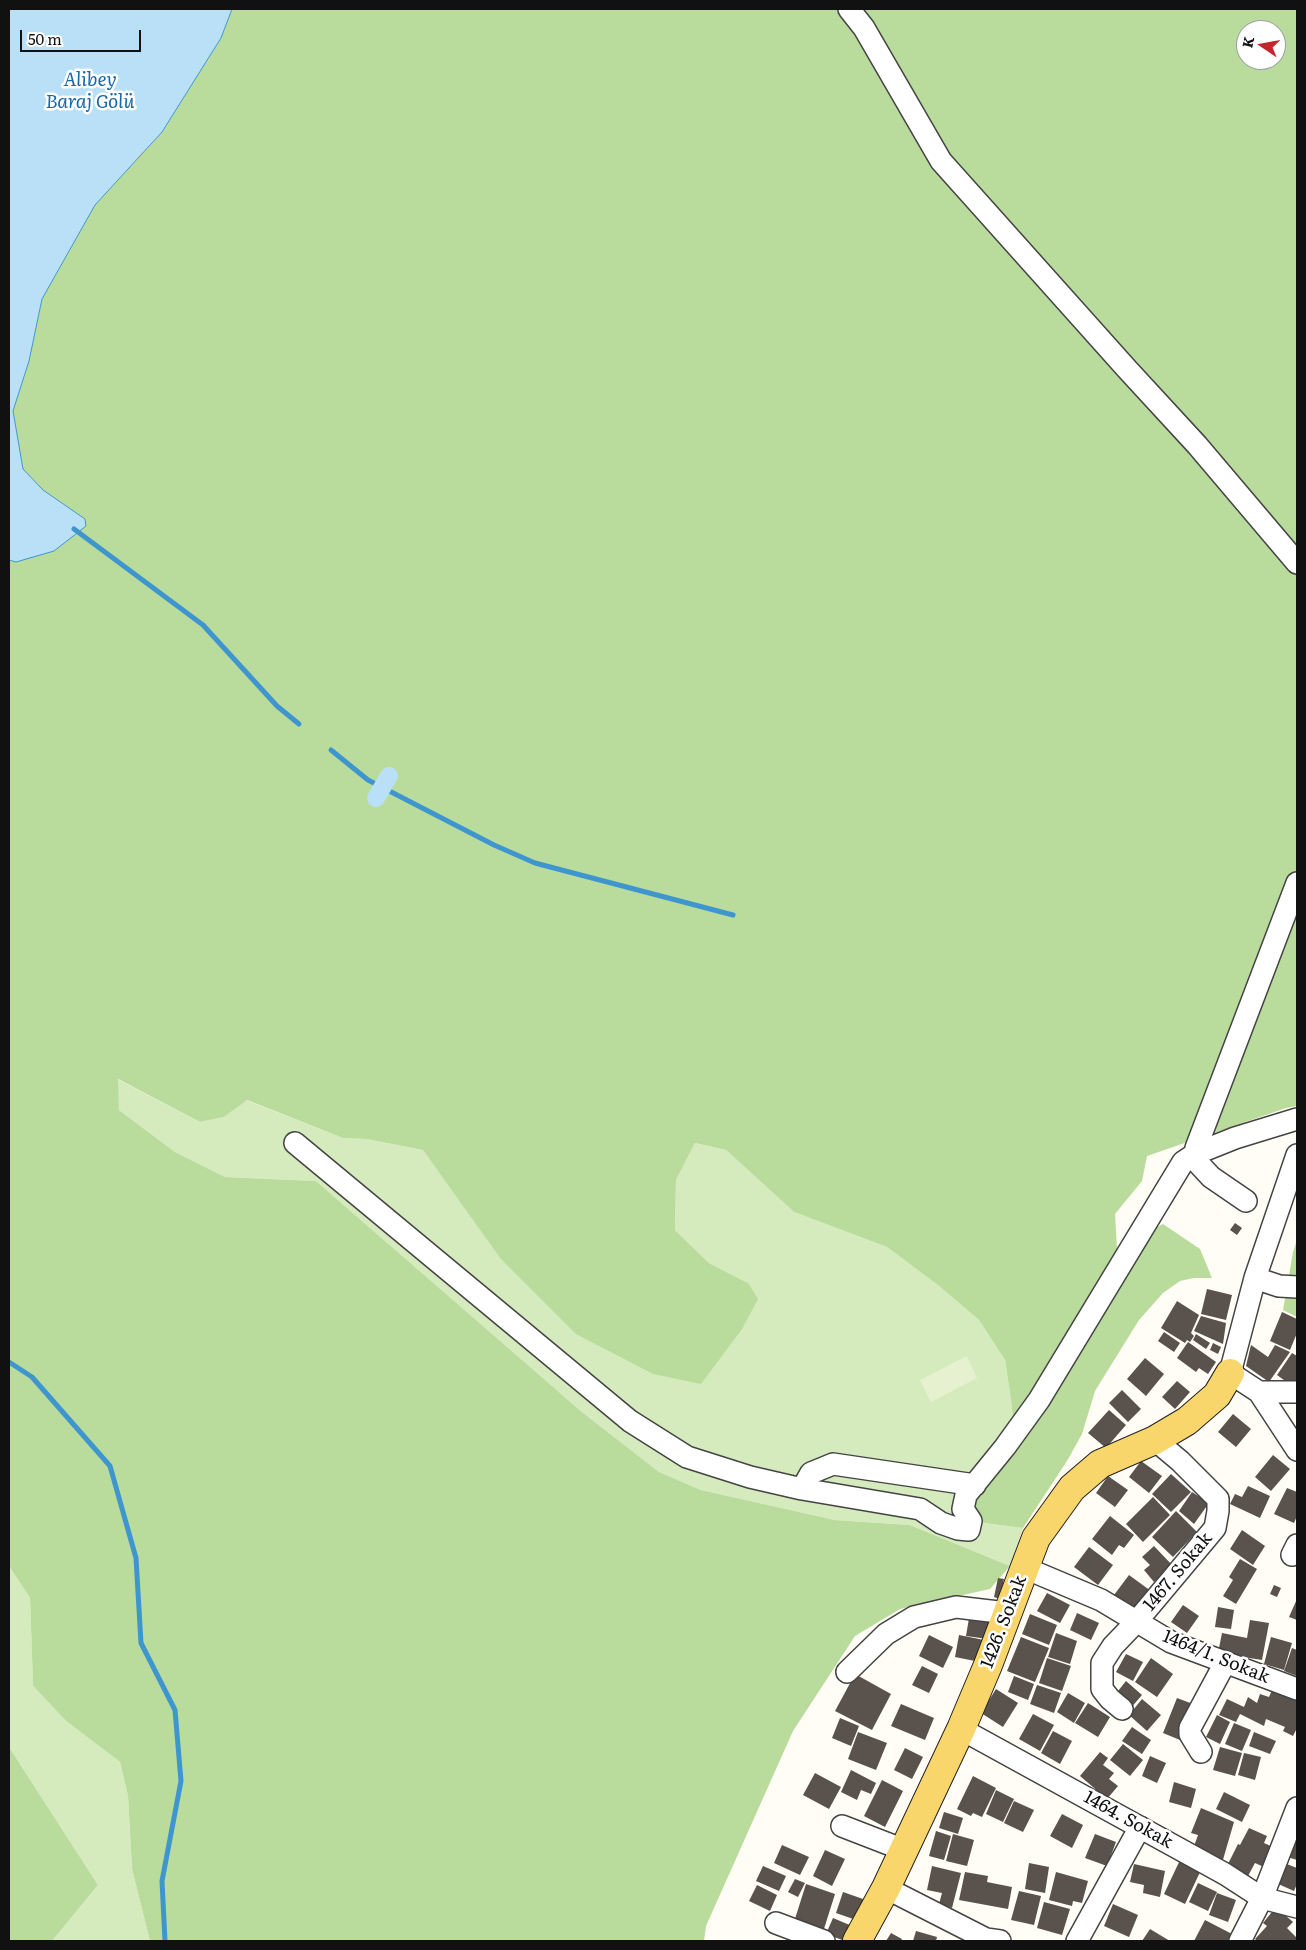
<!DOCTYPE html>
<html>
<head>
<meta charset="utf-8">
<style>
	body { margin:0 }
	#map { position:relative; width:1306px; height:1950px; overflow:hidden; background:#fffdf5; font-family:Literata,serif }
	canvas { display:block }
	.frame { position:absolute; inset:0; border:10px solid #111; pointer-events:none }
	.north { position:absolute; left:1236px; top:20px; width:50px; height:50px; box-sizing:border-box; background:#fff; border:1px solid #a0a0a0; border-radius:50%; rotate:282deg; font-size:14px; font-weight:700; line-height:20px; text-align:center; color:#111 }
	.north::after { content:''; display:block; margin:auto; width:18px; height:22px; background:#c4262e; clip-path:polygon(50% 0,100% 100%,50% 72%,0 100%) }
	.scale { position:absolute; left:20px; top:30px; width:121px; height:22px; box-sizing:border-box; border:2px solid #111; border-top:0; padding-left:6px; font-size:15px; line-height:18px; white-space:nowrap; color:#111; -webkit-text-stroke:4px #fff; paint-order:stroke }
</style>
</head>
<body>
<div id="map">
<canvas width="1306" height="1950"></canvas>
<div class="frame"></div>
<div class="north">K</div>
<div class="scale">50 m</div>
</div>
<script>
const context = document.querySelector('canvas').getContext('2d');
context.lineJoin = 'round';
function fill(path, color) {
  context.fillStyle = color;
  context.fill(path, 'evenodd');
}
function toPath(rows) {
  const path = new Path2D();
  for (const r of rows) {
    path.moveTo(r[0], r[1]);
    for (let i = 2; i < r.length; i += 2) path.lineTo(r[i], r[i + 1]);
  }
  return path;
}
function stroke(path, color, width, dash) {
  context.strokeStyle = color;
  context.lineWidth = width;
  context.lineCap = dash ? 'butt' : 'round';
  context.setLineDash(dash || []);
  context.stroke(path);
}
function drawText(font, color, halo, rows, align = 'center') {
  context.font = font + ' Literata,serif';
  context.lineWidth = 5;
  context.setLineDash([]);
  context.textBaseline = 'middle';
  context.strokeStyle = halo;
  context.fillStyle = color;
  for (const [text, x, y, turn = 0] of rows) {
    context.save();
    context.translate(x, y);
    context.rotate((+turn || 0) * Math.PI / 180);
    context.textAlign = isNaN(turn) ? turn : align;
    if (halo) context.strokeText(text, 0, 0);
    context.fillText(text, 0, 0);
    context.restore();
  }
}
const green = toPath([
	[117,1079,200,1122,224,1117,246,1100,343,1138,366,1139,423,1150,450,1187,748,1283,709,1263,675,1230,676,1180,695,1143,726,1150,794,1212,887,1247,939,1286,979,1320,1005,1360,1011,1400,1016,1448,984,1523,1023,1528,1010,1566,910,1525,835,1520,701,1490,659,1472,582,1412,316,1181,225,1177,175,1152,119,1110],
	[9,1566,30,1598,33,1686,66,1721,120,1762,128,1796,132,1869,150,1941,52,1941,98,1885,9,1747]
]);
const forest = toPath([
	[232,9,1297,9,1297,1106,1286,1108,1147,1156,1142,1181,1115,1214,1117,1248,1163,1224,1200,1249,1212,1278,1194,1278,1180,1281,1163,1293,1139,1320,1095,1391,1082,1434,1067,1461,1023,1528,984,1523,972,1501,1016,1448,1011,1400,1005,1360,979,1320,939,1286,887,1247,794,1212,726,1150,695,1143,676,1180,675,1230,709,1263,748,1283,758,1299,742,1329,701,1384,653,1374,576,1334,501,1259,423,1150,366,1139,343,1138,247,1100,224,1117,200,1122,118,1079,119,1110,175,1152,225,1177,316,1181,582,1412,659,1472,701,1490,835,1520,910,1525,1010,1566,990,1589,900,1609,855,1636,793,1731,706,1926,704,1941,150,1941,132,1869,128,1796,120,1762,66,1721,33,1686,30,1598,9,1566,9,560,16,562,85,519,43,490,23,469,13,411,29,361,42,299,95,205,162,132,221,38],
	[1246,30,1276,30,1276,60,1246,60],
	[1297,1240,1297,1317,1283,1310,1293,1252],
	[9,1747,98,1885,52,1941,9,1941]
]);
const pitch = toPath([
	[967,1356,977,1378,931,1402,920,1380]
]);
const water = toPath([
	[9,9,232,9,221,38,162,132,95,205,42,299,29,361,13,411,23,469,43,490,85,519,86,526,54,551,16,562,9,560,9,9]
]);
const stream = toPath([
	[74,529,203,625,277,706,299,724],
	[331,750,368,780,494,845,535,863,733,915],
	[9,1362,32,1377,110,1466,136,1558,141,1643,175,1710,181,1781,162,1881,165,1941]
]);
const canal = toPath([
	[376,798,389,776]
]);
const building = toPath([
	[1235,1223,1242,1228,1237,1235,1230,1230],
	[1207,1289,1232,1295,1226,1320,1201,1314],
	[1177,1301,1199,1315,1191,1333,1194,1336,1190,1342,1187,1340,1185,1343,1161,1328],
	[1282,1312,1297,1319,1297,1333,1290,1350,1270,1341],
	[1201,1316,1226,1323,1223,1344,1194,1331],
	[1164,1332,1180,1343,1174,1352,1158,1341],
	[1196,1334,1210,1343,1206,1349,1193,1340],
	[1188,1342,1216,1362,1208,1374,1199,1368,1196,1372,1177,1358],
	[1213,1343,1221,1347,1218,1354,1210,1350],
	[1251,1345,1268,1357,1275,1345,1290,1352,1269,1382,1246,1366],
	[1292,1353,1297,1356,1297,1384,1295,1388,1277,1375],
	[1145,1358,1164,1374,1146,1396,1127,1379],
	[1177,1381,1190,1392,1175,1409,1162,1397],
	[1122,1390,1141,1409,1128,1422,1109,1403],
	[1109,1410,1126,1425,1106,1448,1088,1433],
	[1233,1414,1251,1429,1236,1447,1218,1432],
	[1273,1455,1290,1469,1271,1491,1255,1477],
	[1141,1461,1162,1476,1149,1493,1129,1477],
	[1171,1474,1191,1492,1171,1512,1152,1494],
	[1108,1476,1128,1490,1115,1507,1096,1493],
	[1248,1486,1270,1496,1260,1518,1230,1504,1235,1494,1242,1497],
	[1287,1488,1297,1492,1297,1516,1294,1523,1274,1514],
	[1192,1492,1209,1503,1194,1524,1179,1511],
	[1153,1497,1170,1515,1143,1542,1126,1524],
	[1176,1511,1197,1532,1173,1557,1152,1537],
	[1110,1516,1134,1535,1124,1548,1119,1545,1112,1555,1092,1539],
	[1242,1530,1265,1546,1253,1565,1230,1549],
	[1154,1546,1172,1565,1154,1582,1144,1570,1150,1565,1142,1557],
	[1089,1547,1113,1565,1098,1585,1074,1567],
	[1240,1559,1257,1569,1236,1604,1223,1596,1233,1580,1229,1577],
	[1129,1575,1155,1594,1140,1614,1114,1595],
	[998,1578,1004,1579,1000,1599,994,1597],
	[1274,1585,1281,1588,1277,1597,1270,1594],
	[1047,1593,1070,1605,1060,1623,1037,1611],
	[1297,1599,1297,1620,1289,1617],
	[1183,1605,1199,1616,1187,1633,1171,1622],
	[1218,1607,1234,1610,1231,1629,1215,1627],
	[970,1612,992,1616,988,1639,966,1636],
	[1077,1613,1099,1623,1091,1640,1070,1630],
	[1030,1614,1057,1625,1049,1645,1022,1634],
	[1250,1620,1269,1623,1262,1660,1218,1653,1222,1633,1247,1638],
	[1056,1633,1077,1641,1070,1664,1048,1657],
	[929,1635,953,1647,943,1668,919,1656],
	[959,1635,984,1640,980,1662,955,1657],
	[1021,1637,1049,1648,1035,1682,1007,1671],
	[1271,1637,1292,1643,1284,1670,1264,1664],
	[1292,1648,1297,1650,1297,1676,1284,1671],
	[1126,1654,1143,1662,1133,1681,1116,1672],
	[1047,1658,1071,1666,1062,1691,1039,1683],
	[1151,1658,1173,1674,1157,1697,1135,1682],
	[922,1666,938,1674,929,1693,912,1685],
	[855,1674,891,1694,872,1730,835,1711],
	[1014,1676,1034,1684,1028,1700,1008,1692],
	[1126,1681,1142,1695,1130,1709,1114,1696],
	[1037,1685,1061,1693,1054,1713,1030,1704],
	[1273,1688,1297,1700,1297,1728,1293,1736,1283,1731,1285,1727,1266,1719,1264,1726,1240,1714,1236,1722,1219,1715,1227,1699,1244,1707,1248,1697,1257,1703,1260,1694,1269,1697],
	[996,1689,1018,1703,1003,1727,981,1713],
	[1068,1693,1085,1703,1074,1723,1057,1712],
	[1177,1698,1193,1704,1180,1740,1163,1733],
	[1142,1699,1161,1715,1147,1731,1129,1715],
	[1088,1703,1110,1717,1098,1737,1075,1723],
	[901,1704,934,1718,925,1740,891,1726],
	[1033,1714,1054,1725,1040,1751,1019,1739],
	[1217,1715,1230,1722,1220,1744,1206,1737],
	[840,1718,859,1726,851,1746,832,1738],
	[1234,1723,1251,1730,1242,1751,1225,1744],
	[1132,1727,1151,1740,1142,1754,1122,1741],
	[1053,1731,1072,1741,1060,1764,1041,1753],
	[858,1732,887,1743,876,1770,848,1759],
	[1254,1732,1276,1741,1270,1754,1249,1746],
	[1123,1744,1143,1760,1130,1776,1110,1760],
	[1220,1747,1242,1753,1235,1776,1213,1770],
	[905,1748,923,1757,912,1779,894,1770],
	[1100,1752,1108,1758,1103,1765,1114,1773,1109,1779,1118,1786,1107,1799,1080,1776],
	[1244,1753,1261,1757,1255,1780,1238,1775],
	[1150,1756,1166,1763,1157,1783,1142,1776],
	[851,1770,876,1783,871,1794,861,1790,857,1800,841,1792],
	[815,1773,841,1787,829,1809,803,1795],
	[973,1776,996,1788,982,1817,973,1813,971,1816,957,1809],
	[882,1780,903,1791,885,1827,864,1816],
	[1174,1782,1196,1789,1191,1808,1169,1802],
	[996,1790,1014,1799,1003,1822,986,1814],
	[1224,1792,1250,1805,1242,1822,1216,1809],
	[1014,1801,1034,1810,1023,1832,1004,1823],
	[1201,1808,1234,1822,1222,1863,1192,1852,1198,1835,1191,1833],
	[944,1812,963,1818,958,1834,939,1828],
	[1062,1814,1083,1825,1072,1848,1050,1836],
	[1249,1828,1267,1836,1264,1843,1275,1848,1266,1868,1255,1863,1248,1876,1227,1866,1238,1844,1240,1845],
	[1297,1828,1297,1860,1287,1857],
	[936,1831,951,1836,944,1860,929,1856],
	[953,1834,974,1840,967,1866,946,1861],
	[1095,1834,1116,1842,1107,1866,1085,1858],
	[782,1845,809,1857,800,1875,774,1863],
	[825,1850,845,1859,832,1886,813,1876],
	[1180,1860,1201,1870,1185,1904,1164,1894],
	[1029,1863,1049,1867,1045,1893,1025,1889],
	[1284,1863,1297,1868,1297,1884,1294,1891,1276,1883],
	[1134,1864,1165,1871,1160,1897,1143,1893,1144,1885,1130,1882],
	[763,1866,786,1876,779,1891,756,1881],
	[932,1866,961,1873,952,1908,939,1904,942,1893,927,1890],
	[965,1872,988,1876,987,1882,1012,1887,1008,1909,959,1900],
	[1056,1872,1088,1881,1082,1903,1073,1901,1072,1906,1049,1900],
	[795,1879,805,1883,798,1897,788,1892],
	[1198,1883,1217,1892,1208,1911,1189,1902],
	[806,1884,835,1894,823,1932,794,1922],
	[757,1885,777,1895,770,1911,749,1901],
	[1019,1891,1041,1896,1034,1925,1011,1920],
	[843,1892,863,1899,856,1920,836,1913],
	[1217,1893,1236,1900,1228,1922,1209,1915],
	[1044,1902,1070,1909,1062,1935,1037,1928],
	[1113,1904,1138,1915,1129,1937,1104,1926],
	[1276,1907,1293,1922,1287,1928,1297,1938,1297,1941,1257,1941,1255,1939,1267,1926,1263,1923],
	[833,1918,852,1926,845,1941,826,1934],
	[1205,1920,1232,1934,1228,1941,1194,1941],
	[1150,1929,1170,1941,1142,1941],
	[916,1931,937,1937,936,1941,913,1941],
	[891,1933,902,1939,901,1941,886,1941]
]);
const minor = toPath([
	[849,9,864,28,941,161,1127,369,1197,445,1297,563],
	[295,1143,630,1421,687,1457,750,1477,802,1489,920,1509,941,1523,958,1529,969,1530,971,1521,963,1509,966,1495,1005,1447,1039,1400,1183,1162,1195,1154,1235,1138,1297,1119],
	[1246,1201,1211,1177,1198,1163,1195,1154,1196,1148,1297,883],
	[1255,1278,1279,1286,1297,1287],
	[1230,1373,1255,1278,1297,1155],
	[1230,1373,1259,1392,1297,1450],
	[1259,1392,1297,1392],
	[802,1489,811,1473,833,1464,975,1485],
	[1292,1555,1297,1545],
	[1025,1568,1101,1600,1171,1642,1297,1689],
	[847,1672,886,1634,914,1617,956,1607,1007,1613],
	[1122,1709,1110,1699,1102,1689,1102,1663,1113,1646,1137,1621,1215,1528,1218,1511,1218,1499,1180,1461,1155,1440],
	[961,1729,1225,1874,1262,1898,1297,1907],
	[1201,1752,1190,1734,1190,1728,1225,1663],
	[842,1826,904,1850],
	[886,1888,986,1939,1000,1941],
	[776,1923,824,1941],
	[1077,1941,1140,1827],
	[1240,1941,1262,1898,1297,1808]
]);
const major = toPath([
	[857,1941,886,1888,961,1729,988,1665,1036,1538,1072,1488,1100,1464,1155,1440,1187,1421,1217,1395,1230,1373]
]);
const streetNames = [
	["1467. Sokak",1178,1572,-50],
	["1426. Sokak",1004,1622,-69],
	["1464/1. Sokak",1216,1657,22],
	["1464. Sokak",1128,1820,29]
];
const waterNames = [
	["Alibey",90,80],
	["Baraj Gölü",90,102]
];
fill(green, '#d5ebbd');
fill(forest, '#b9dc9c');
fill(pitch, '#e6f2cf');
fill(water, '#b9e0f7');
stroke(water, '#3f96cf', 1);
stroke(stream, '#3f96cf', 5);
stroke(canal, '#b9e0f7', 18);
fill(building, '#5a524d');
stroke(minor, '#444', 24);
stroke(major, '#222', 30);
stroke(minor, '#fff', 21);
stroke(major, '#f9d66b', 28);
drawText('18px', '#111', '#fff', streetNames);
drawText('italic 19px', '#1768a6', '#fff', waterNames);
</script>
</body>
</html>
